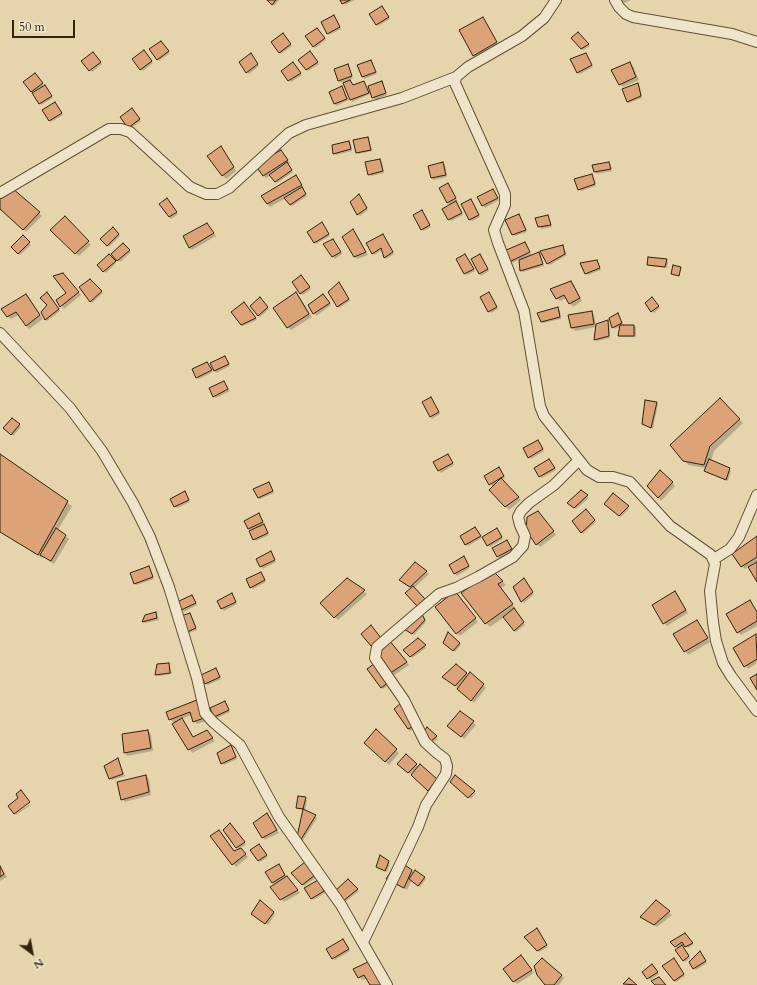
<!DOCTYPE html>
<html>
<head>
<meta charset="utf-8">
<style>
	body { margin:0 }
	#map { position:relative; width:757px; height:985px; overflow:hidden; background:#e6d5ac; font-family:Cardo,serif }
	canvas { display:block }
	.north { position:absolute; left:12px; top:933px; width:40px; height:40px; -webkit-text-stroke:3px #efe4c9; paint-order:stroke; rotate:148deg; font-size:11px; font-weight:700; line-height:16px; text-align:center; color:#33230d }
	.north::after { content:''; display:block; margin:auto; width:14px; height:18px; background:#33230d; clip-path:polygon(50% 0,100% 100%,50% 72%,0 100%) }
	.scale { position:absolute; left:12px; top:20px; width:63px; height:18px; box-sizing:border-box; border:2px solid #33230d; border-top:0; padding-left:5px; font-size:12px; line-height:14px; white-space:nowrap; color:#33230d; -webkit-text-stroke:3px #efe4c9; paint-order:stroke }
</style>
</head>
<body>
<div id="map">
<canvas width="757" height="985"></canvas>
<div class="north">N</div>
<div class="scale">50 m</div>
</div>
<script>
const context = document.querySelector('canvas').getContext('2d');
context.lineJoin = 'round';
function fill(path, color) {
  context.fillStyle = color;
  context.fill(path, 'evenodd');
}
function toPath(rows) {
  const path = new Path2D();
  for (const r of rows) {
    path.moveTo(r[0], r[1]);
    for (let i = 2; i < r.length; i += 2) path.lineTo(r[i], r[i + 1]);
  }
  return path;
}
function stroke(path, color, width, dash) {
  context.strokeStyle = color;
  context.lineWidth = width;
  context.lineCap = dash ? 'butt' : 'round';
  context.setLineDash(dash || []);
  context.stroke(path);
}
const shadow = toPath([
	[268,0,279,0,274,6],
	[342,0,355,0,345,5],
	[620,0,631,0,622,4],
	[383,9,390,19,378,26,377,24],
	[335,18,341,29,329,35,328,33],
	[483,18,499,46,477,58,474,55],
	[319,31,326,40,315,48,314,46],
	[578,33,590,46,583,50,572,38],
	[285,37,292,46,281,54,279,52],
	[162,44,170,53,159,61,158,59],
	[146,53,153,63,143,71,141,69],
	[312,54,319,64,308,71,299,60],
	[586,54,593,67,580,74,578,72],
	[95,55,102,64,92,72,83,61],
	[252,56,259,66,249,74,247,72],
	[371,61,377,74,364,79,363,77],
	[630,63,633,66,639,80,623,87,620,84],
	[294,65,302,75,291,82,282,71],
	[347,65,353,78,349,80,353,86,364,82,370,94,352,102,343,82,341,83,339,81,335,69],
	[36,76,53,98,41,105,24,82],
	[381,82,387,95,375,100,369,87],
	[638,84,640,86,642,98,629,103,627,102],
	[342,88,349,100,336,106,330,93],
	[56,105,63,115,51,122,50,120],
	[134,111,141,121,130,129,129,127],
	[368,138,369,140,372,151,358,154,357,152],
	[349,142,351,144,352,151,336,155,334,153],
	[223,150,236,171,226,179,208,156],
	[281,151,290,163,288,165,293,172,277,183,271,175,266,178,263,175],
	[380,160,382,162,384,173,371,176,369,174],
	[443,163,445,165,447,177,433,180,432,178,429,166],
	[609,163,612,171,597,174,595,172,593,166],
	[592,175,593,177,596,186,581,191,579,189],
	[296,176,304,188,303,189,307,196,292,206,286,198,270,207,267,204],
	[448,184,457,200,455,202,463,215,451,221,449,219,450,206,440,188],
	[12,190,42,216,26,232,0,208,0,199],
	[494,192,499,200,485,208,478,197],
	[359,196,368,210,360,216,358,214],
	[169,201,178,214,171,219,161,204],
	[472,202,480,217,472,221,470,219],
	[422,211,431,227,423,231,422,229],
	[548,216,552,227,541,229,536,219],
	[65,217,91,245,79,256,51,230],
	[520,217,527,232,515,236,513,234],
	[207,224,216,236,192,250,189,248],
	[323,225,330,236,316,244,314,242],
	[113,228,120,236,109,247,102,239],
	[353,230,368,255,357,259,354,256],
	[23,237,31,245,20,255,13,247],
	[384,237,394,254,386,259,382,250,374,255,372,253],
	[335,242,342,254,335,259,324,245],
	[123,244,131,252,120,262,112,254],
	[526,245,532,256,539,253,540,255,544,266,523,272,521,270,520,259,512,263,510,261],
	[563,246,567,255,550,265,548,263],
	[109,255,116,263,106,273,98,265],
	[465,255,475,271,467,275,465,273],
	[482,257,489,271,481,276,472,259],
	[666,260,668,262,667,268,650,266,648,264],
	[597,261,601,270,588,275,586,273],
	[65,277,81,295,64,309,58,300,67,293],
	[303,278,311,289,303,295,301,293],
	[90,280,103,293,92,303,80,287],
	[571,282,574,285,582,301,573,307,567,298,560,301,557,298],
	[341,285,350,301,339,308,329,292],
	[489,293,498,309,491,313,481,297],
	[49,295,60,311,47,321,45,319],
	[299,296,312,317,291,330,288,327],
	[325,297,331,305,316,316,309,305],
	[29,298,43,319,29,329,19,315,11,319,8,316],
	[652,298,660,308,654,313,646,303],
	[260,299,269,309,260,317,251,306],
	[245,305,257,320,243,326,241,325],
	[558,309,560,310,561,319,543,323,541,322],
	[591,312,594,315,596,325,608,321,609,322,610,338,597,341,595,339,596,327,575,331,572,328,569,316],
	[618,315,624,326,634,326,636,327,636,337,620,337,619,335,621,326,615,329,613,327],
	[226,359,230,366,216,373,211,363],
	[207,363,213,372,199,379,197,377],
	[224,382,230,391,216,398,214,396],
	[431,398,440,414,432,419,423,402],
	[720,399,743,423,714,451,711,461,731,471,728,481,707,473,705,471,706,468,688,465,684,460],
	[657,403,658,404,653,429,643,424],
	[12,419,21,427,13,436,4,428],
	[538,441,544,451,531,459,529,457],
	[0,455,72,506,58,530,69,539,54,564,43,557,42,558,0,532],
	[448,455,454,465,441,473,434,463],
	[549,460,556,470,542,478,540,476],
	[501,470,505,478,502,480,521,500,509,510,490,490,493,487,485,476],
	[660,471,675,486,661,501,648,486],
	[270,485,274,493,260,499,258,498],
	[581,491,589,498,576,509,568,503],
	[185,493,190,502,177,508,171,499],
	[613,494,629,509,621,517,606,504],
	[586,510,596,522,583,534,574,521],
	[260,516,264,524,263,524,269,535,256,541,249,529],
	[541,516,556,535,540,547,537,544],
	[475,528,482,538,497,529,503,539,490,547,483,537,468,546,466,544],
	[757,537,757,580,749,566,745,569,742,566],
	[507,541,513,551,500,559,493,549],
	[271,553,276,562,263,569,257,559],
	[464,558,470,568,457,576,450,566],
	[149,567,154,579,137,585,135,584],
	[426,571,429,574,414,588,426,602,419,607,407,593,412,589,403,583],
	[493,572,506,585,501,588,516,609,514,610,525,625,516,632,504,617,490,627,486,623],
	[261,573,266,582,253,589,251,587],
	[347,579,367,594,338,620,321,603],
	[525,581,534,594,524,603,522,601],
	[675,593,688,613,667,626,664,623],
	[232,595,237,604,224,611,218,601],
	[457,595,478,622,460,636,437,608],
	[192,596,197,605,184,612,178,602],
	[750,601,757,611,757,626,741,635,738,632],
	[156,613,159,620,145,623,143,622],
	[189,614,197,630,189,633,188,631],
	[422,615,426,622,414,635,407,630],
	[699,624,710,642,688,655,674,634],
	[448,634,461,645,455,652,446,645],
	[756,635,757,663,748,669,734,648],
	[418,639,426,648,412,658,404,650],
	[392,644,409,665,393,676,390,673],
	[169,664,170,666,172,674,158,676,156,675],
	[216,669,221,679,208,685,206,683],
	[368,669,390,684,383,689],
	[466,673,468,676,470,673,486,688,474,703,458,688,445,679],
	[197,701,206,721,197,724,194,721,192,715,181,719,193,737,210,735,215,741,192,753,173,724,174,723,170,719],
	[225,702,230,712,217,718,215,716],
	[400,705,413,729,410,731,408,729,395,709],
	[460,712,476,725,464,739,452,728],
	[376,730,399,753,389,765,365,742],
	[429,730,438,739,432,743,431,742],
	[148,731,151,734,153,751,127,756,125,753],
	[231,747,237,759,224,765,219,753],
	[406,755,419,767,437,779,431,793,413,775,418,769,417,768,410,774,398,763],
	[118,759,125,776,112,780,110,779],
	[146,776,149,779,151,795,125,802,122,799],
	[451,782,474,792,476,793,471,799],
	[305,798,307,800,305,811,317,818,302,842,301,841,304,810,299,809,297,808],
	[30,804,31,805,16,815,15,814],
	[267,814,279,833,265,840,263,837],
	[232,826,246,845,240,848,248,857,236,867,211,836,234,852,239,850,225,830],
	[260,847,268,857,260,862,259,860],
	[388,862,390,863,387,872,377,867],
	[305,863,316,878,304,886,292,873],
	[0,865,7,877,0,881],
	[279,865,287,878,300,893,284,902,272,888,275,885,272,882],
	[412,871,426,879,420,887,412,880,407,890,390,882],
	[348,880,359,891,345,902,343,900],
	[320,883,325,893,313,900,311,898],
	[261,902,275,914,268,925,254,915],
	[669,912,672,915,657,927,642,917],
	[539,931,548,947,539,952,525,938],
	[687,936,693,945,688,948,684,944,681,946,690,958,685,962,678,949,672,942],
	[343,940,350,951,335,960,327,950],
	[700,953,707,963,696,970,694,968],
	[521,956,534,973,517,984,514,981],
	[676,961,685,976,676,982,674,980],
	[654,967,659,974,650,980,644,972],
	[355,969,382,985,371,985,367,978,362,980],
	[561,975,564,978,559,985,547,985]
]);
const building = toPath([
	[267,0,276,0,272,5,267,0],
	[340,0,350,0,342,4,340,0],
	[382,6,389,17,376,25,369,14,382,6],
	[334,15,340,27,327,34,321,22,334,15],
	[483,17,497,42,473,56,459,30,483,17],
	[317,28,325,38,313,47,305,36,317,28],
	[578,32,589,44,581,49,571,38,578,32],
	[283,33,291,44,279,53,271,42,283,33],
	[161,41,169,51,157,60,149,49,161,41],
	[144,50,152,61,140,70,132,59,144,50],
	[310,51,318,62,306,70,298,60,310,51],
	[93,52,101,62,89,71,81,61,93,52],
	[251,53,258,64,246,73,239,62,251,53],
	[586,53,592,65,577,73,570,59,586,53],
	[371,60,376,72,362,77,357,65,371,60],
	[293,62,301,73,288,81,281,71,293,62],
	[630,62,636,77,619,85,611,70,630,62],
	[348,64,352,76,338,81,334,69,348,64],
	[35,73,43,83,31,92,23,82,35,73],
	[350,80,353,85,364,81,369,93,350,100,343,83,350,80],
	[382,81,386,93,372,98,368,86,382,81],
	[638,83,641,96,627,102,622,89,638,83],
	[45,85,52,96,39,104,32,93,45,85],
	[342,86,347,99,334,104,329,92,342,86],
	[55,102,62,113,49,121,42,110,55,102],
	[132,108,140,119,128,128,120,117,132,108],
	[368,137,371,150,356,153,353,140,368,137],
	[349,141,351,149,333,154,332,145,349,141],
	[221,146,234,167,222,176,207,156,221,146],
	[281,150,288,160,263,176,255,165,281,150],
	[380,159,383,171,368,175,365,162,380,159],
	[287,162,292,170,275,182,269,175,287,162],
	[443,162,446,175,431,178,428,166,443,162],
	[609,162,611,169,594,172,592,165,609,162],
	[592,174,595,184,578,190,574,179,592,174],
	[296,175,302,185,267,204,261,196,296,175],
	[448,183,456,198,447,203,439,188,448,183],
	[302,187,306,194,290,205,284,198,302,187],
	[12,188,40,212,23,230,0,209,0,198,12,188],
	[493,189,498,198,482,206,477,197,493,189],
	[359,194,367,208,357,215,350,202,359,194],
	[167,198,177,212,169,217,159,204,167,198],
	[471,199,479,215,469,220,461,204,471,199],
	[456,201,462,213,448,220,442,209,456,201],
	[422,210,430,225,421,230,413,215,422,210],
	[519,214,526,230,512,235,505,220,519,214],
	[548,215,551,225,538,227,535,218,548,215],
	[65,216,89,241,75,254,50,230,65,216],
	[322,222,329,234,314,243,307,232,322,222],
	[207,223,214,233,189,248,183,236,207,223],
	[113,227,119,234,107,246,100,239,113,227],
	[353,229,366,252,354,257,342,237,353,229],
	[383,234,393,252,384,258,381,248,372,254,366,243,383,234],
	[23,235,30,242,18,254,11,247,23,235],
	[333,239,341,252,332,257,323,244,333,239],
	[525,242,530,252,509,262,504,251,525,242],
	[123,243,130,250,117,261,111,254,123,243],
	[563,245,565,254,547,264,540,251,563,245],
	[539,252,543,264,520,271,519,260,539,252],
	[109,254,116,261,103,272,97,265,109,254],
	[465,254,474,269,464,274,456,259,465,254],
	[480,254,488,269,479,274,471,259,480,254],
	[648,257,667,259,665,267,647,265,648,257],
	[597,260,600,268,585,274,580,263,597,260],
	[673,265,681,267,679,276,671,274,673,265],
	[63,273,79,292,60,307,56,300,66,293,53,276,63,273],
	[301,275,310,287,300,294,292,282,301,275],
	[90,279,102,291,90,302,79,287,90,279],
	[571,281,580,298,569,304,564,295,556,299,550,289,571,281],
	[339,282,349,299,337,307,328,292,339,282],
	[47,292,59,309,45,320,41,312,47,305,40,298,47,292],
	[296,292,309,314,287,328,273,308,296,292],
	[489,292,497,307,488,312,480,297,489,292],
	[26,294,40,315,26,326,16,312,7,317,1,309,26,294],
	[323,294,330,303,313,314,308,305,323,294],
	[260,297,268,307,258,316,250,306,260,297],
	[652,297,659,306,651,312,645,303,652,297],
	[244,302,256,318,241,325,231,312,244,302],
	[558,307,560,317,541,322,537,313,558,307],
	[592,311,594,324,571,328,568,315,592,311],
	[618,313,622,323,612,328,609,318,618,313],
	[608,320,609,336,594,340,596,324,608,320],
	[620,325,634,325,634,336,618,336,620,325],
	[225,356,229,364,214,371,210,363,225,356],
	[207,362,212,370,196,378,192,369,207,362],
	[224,381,228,389,213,397,209,388,224,381],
	[431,397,439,412,430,417,422,402,431,397],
	[720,398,740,419,710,446,704,465,683,461,670,445,720,398],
	[645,400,657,402,651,428,642,424,645,400],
	[12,418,20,424,11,435,3,428,12,418],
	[538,440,543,449,528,458,523,448,538,440],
	[0,454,68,501,38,555,0,532,0,454],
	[448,454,453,463,438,471,433,462,448,454],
	[549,459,555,468,539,477,534,468,549,459],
	[709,459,730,468,726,480,704,471,709,459],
	[499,467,504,476,489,485,484,476,499,467],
	[660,470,673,482,658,498,647,486,660,470],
	[501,478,519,497,505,507,489,490,501,478],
	[269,482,273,491,258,498,253,489,269,482],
	[581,490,588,495,574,508,567,503,581,490],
	[185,491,189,500,174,507,170,499,185,491],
	[613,493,629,506,619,516,604,504,613,493],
	[586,509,595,520,581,533,572,521,586,509],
	[538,511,554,531,536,545,526,530,527,517,538,511],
	[259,513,263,522,248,529,244,521,259,513],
	[264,524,268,533,253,540,249,531,264,524],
	[475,527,481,536,465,545,460,536,475,527],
	[56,528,66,535,51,561,40,555,56,528],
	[497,528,502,537,487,546,482,537,497,528],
	[757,536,757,557,741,567,732,554,757,536],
	[507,540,512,549,497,557,492,548,507,540],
	[271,551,275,560,260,567,256,559,271,551],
	[464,556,469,566,454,574,449,565,464,556],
	[415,562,427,571,410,587,399,580,415,562],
	[757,562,757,582,748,567,757,562],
	[149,566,153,577,134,584,130,573,149,566],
	[493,571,503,581,498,584,513,604,485,624,461,593,493,571],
	[261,572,265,580,250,588,246,579,261,572],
	[347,578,365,590,334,618,320,603,347,578],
	[524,578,533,592,521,602,513,587,524,578],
	[413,586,425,599,417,606,405,593,413,586],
	[455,591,476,618,456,634,435,607,455,591],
	[675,591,686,610,663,624,652,605,675,591],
	[232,593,236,602,221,609,217,601,232,593],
	[192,595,196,603,181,610,177,602,192,595],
	[750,600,757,612,757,621,737,633,726,614,750,600],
	[514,608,524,622,514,631,503,617,514,608],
	[156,612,157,618,142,622,145,615,156,612],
	[421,612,425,620,412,634,404,629,421,612],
	[190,613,196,628,187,632,181,616,190,613],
	[697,620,708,638,684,652,673,634,697,620],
	[371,625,381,638,371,646,361,634,371,625],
	[448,632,460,643,453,651,443,643,448,632],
	[756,634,757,659,744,667,733,648,756,634],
	[418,638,426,645,410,657,403,650,418,638],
	[389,640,407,662,389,674,379,657,380,650,389,640],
	[169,663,170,673,155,675,157,664,169,663],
	[375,663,389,682,381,688,367,669,375,663],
	[456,664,467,673,455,686,442,677,456,664],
	[216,668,220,677,205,684,201,675,216,668],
	[470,672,484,684,471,701,457,689,470,672],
	[757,674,757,690,750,678,757,674],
	[197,700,204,718,193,722,190,712,169,720,166,712,197,700],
	[225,701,229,710,214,717,210,708,225,701],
	[401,703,412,727,408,729,394,709,401,703],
	[460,711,474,721,461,737,447,726,460,711],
	[182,718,193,737,207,730,213,738,188,750,172,724,182,718],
	[427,727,437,736,430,742,423,733,427,727],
	[376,729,397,749,385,762,364,743,376,729],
	[148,730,151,748,124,753,122,734,148,730],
	[231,745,236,757,221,764,217,753,231,745],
	[406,754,417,764,408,773,397,764,406,754],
	[118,758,123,774,109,779,104,766,118,758],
	[420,764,437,779,428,791,411,775,420,764],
	[146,775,149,792,121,800,117,782,146,775],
	[455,775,475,791,468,798,450,782,455,775],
	[21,790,30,802,14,814,8,806,18,798,16,794,21,790],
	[298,796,306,797,303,809,296,808,298,796],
	[303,809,316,815,300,841,297,837,303,809],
	[267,813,277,830,262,838,253,823,267,813],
	[230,823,245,842,236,848,223,830,230,823],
	[219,830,234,851,241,848,246,854,232,865,210,836,219,830],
	[259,844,267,855,258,861,250,850,259,844],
	[380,855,389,861,385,871,376,867,380,855],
	[398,860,412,870,404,888,386,879,398,860],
	[305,862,315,875,302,885,291,873,305,862],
	[279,864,285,875,272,883,265,872,279,864],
	[0,866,4,874,0,877,0,866],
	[415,870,425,877,418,886,409,879,415,870],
	[287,876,298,890,280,900,270,887,287,876],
	[348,879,358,889,343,901,335,891,348,879],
	[318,880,324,891,311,899,304,888,318,880],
	[260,900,274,912,265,924,251,914,260,900],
	[656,900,670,911,654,925,640,917,656,900],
	[537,928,547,945,537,951,524,937,537,928],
	[685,933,693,943,685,947,682,942,675,947,670,942,685,933],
	[343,939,349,949,332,959,326,949,343,939],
	[682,945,689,956,683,961,675,950,682,945],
	[700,951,706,961,693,969,689,962,700,951],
	[521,955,532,970,513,982,503,969,521,955],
	[542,958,562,975,554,985,545,985,537,975,534,966,542,958],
	[674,958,684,974,674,981,662,966,674,958],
	[368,962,382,985,370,985,364,975,358,978,353,969,368,962],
	[652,964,658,972,647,979,642,972,652,964],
	[659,977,666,985,655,985,651,981,659,977],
	[629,978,637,985,623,984,629,978]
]);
const minor = toPath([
	[556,0,544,18,522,36,468,67,456,77,455,83,505,194,505,205,494,230,498,243,524,311,540,406,544,416,587,470,599,477,613,477,630,482,670,526,711,555,715,564,710,591,713,622,716,641,723,663,731,676,757,711],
	[615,0,619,7,626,14,633,17,732,34,757,42],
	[0,193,109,129,121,129,130,132,190,187,206,194,217,194,229,188,289,133,306,125,402,98,456,77],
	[0,333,70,408,102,451,133,503,150,537,169,587,197,678,205,713,213,722,240,745,279,817,341,905,387,985],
	[714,559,730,549,739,537,757,495],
	[363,942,418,827,426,805,446,774,447,766,445,759,437,753,425,742,404,700,375,658,377,647,439,594,456,588,478,577,513,557,523,546,525,536,520,525,518,517,521,511,529,503,554,485,578,461]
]);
fill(shadow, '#0003');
fill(building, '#dca378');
stroke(building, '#33230d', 1);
stroke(minor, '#605035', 12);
stroke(minor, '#efe4c9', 10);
</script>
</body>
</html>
